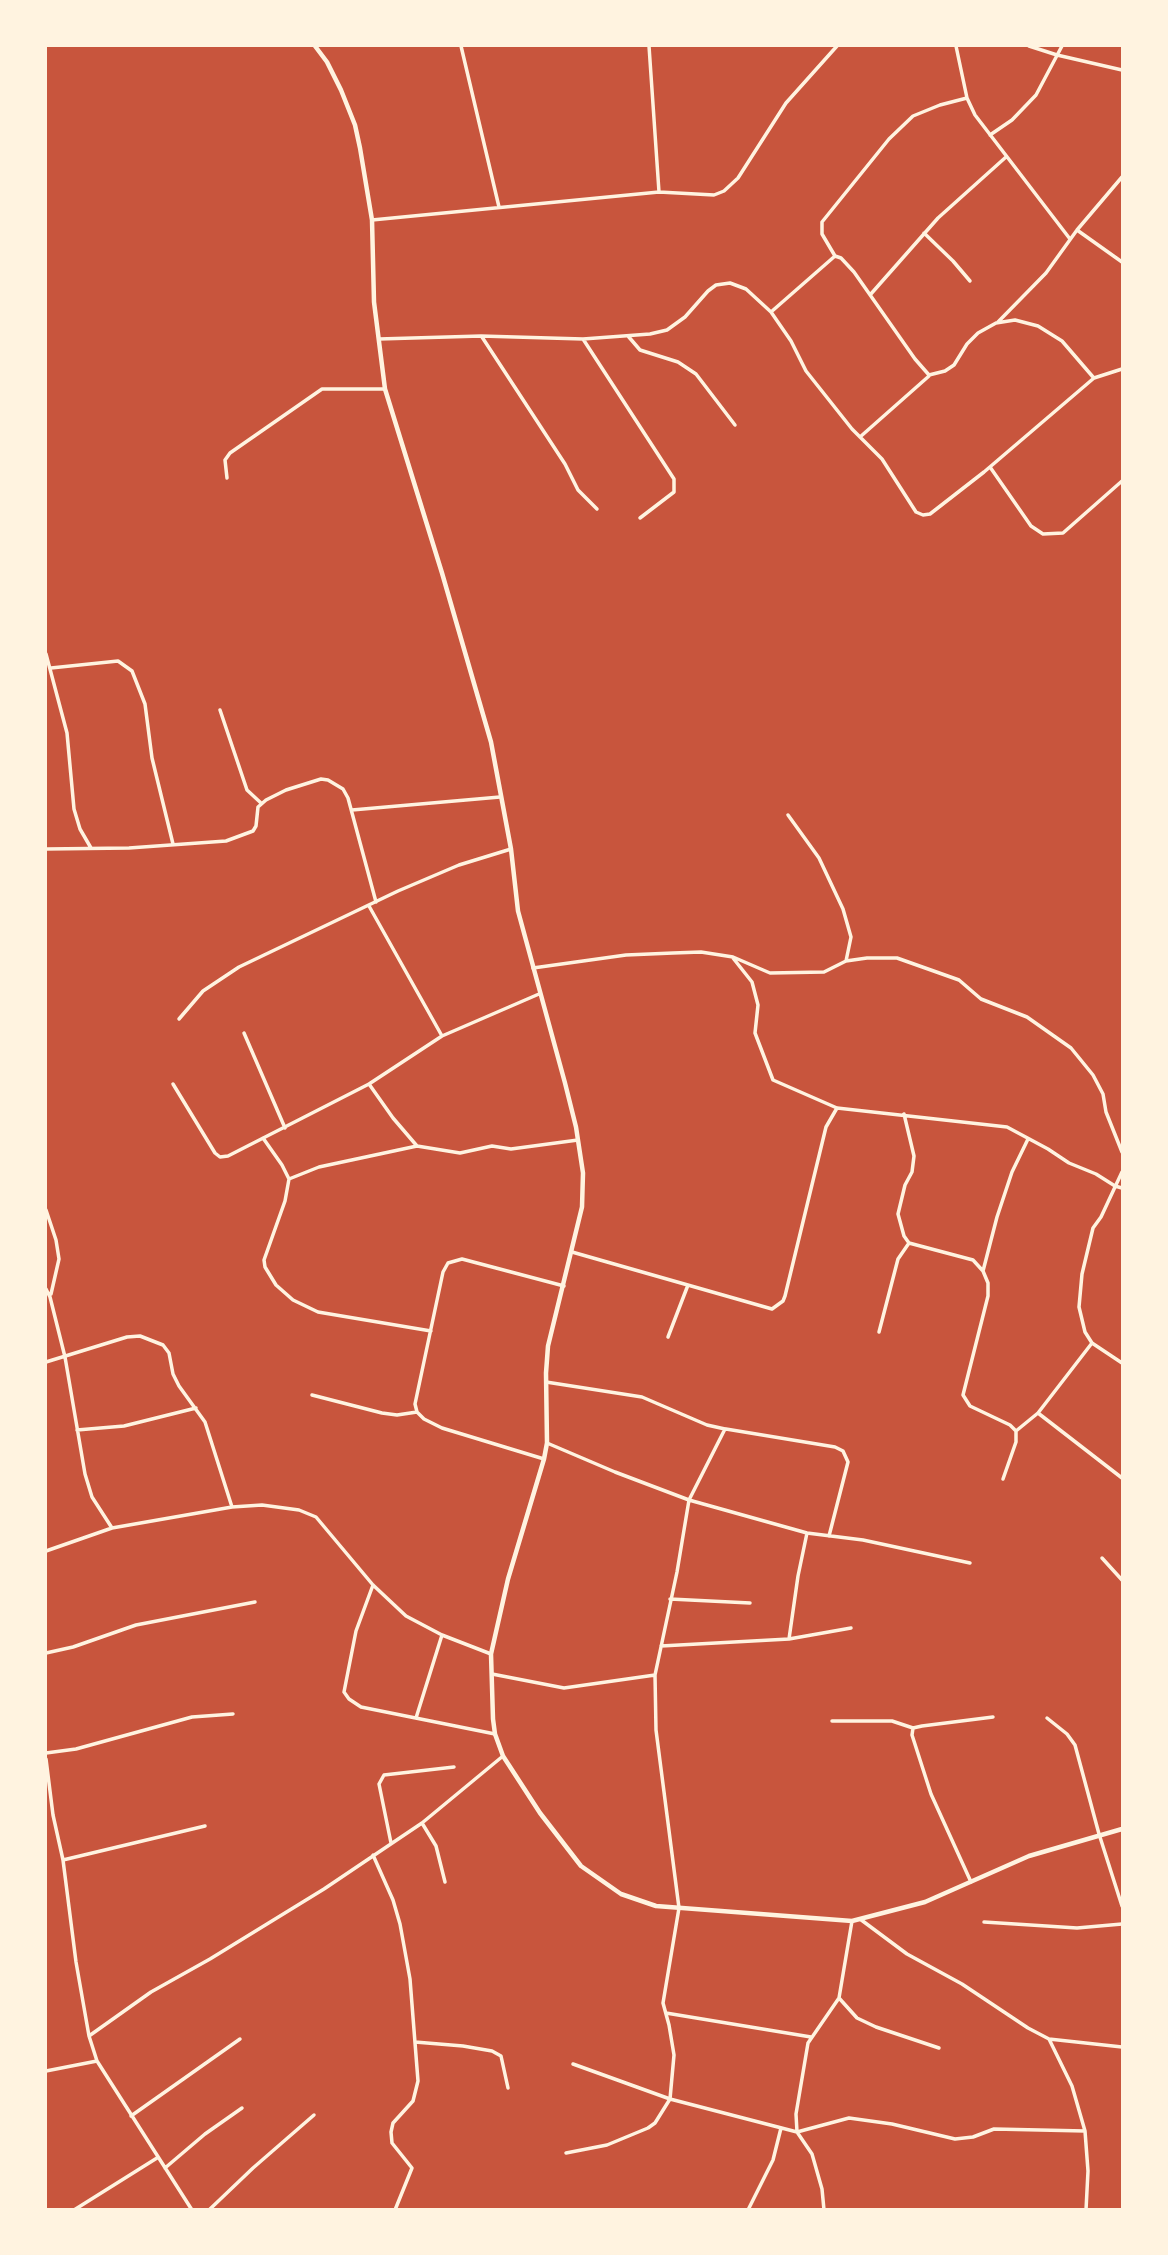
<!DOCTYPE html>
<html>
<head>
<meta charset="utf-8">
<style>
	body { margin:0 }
	#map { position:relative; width:1168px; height:2255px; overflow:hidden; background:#c8553d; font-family:Overpass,sans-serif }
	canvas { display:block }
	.frame { position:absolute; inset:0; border:47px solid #fff3e0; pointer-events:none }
</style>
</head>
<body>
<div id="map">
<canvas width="1168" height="2255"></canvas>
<div class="frame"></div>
</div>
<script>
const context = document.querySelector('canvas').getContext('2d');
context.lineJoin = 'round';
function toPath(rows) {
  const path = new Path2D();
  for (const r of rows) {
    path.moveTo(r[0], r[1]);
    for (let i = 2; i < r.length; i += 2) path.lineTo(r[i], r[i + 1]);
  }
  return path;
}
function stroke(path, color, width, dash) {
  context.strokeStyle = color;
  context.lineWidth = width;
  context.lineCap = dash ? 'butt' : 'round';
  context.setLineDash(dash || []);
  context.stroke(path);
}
const minor = toPath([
	[461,46,499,207],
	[649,46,659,192],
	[956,46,967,98,975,115,1070,239],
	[1029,46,1057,55,1122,70],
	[990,135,1012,120,1036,95,1062,46],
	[372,220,659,192,714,195,724,191,738,178,786,103,837,46],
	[1077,230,1122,262],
	[924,233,953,261,970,281],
	[835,256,822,234,822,222,889,139,913,116,940,105,967,98],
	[870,295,938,218,1006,157],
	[771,312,835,256,841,258,854,272,915,359,929,375,945,371,954,365,967,344,978,333,996,323,1015,320,1038,326,1062,341,1093,377],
	[998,322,1046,273,1077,230,1122,177],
	[628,336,640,350,678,362,696,374,735,425],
	[482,337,565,464,578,490,597,509],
	[379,339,481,336,583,339,650,334,667,330,685,317,708,291,716,285,730,283,746,289,771,312,791,341,806,371,852,429,882,459,916,512,923,515,930,514,984,472,1094,378,1122,369],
	[583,339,674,479,674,492,640,518],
	[860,437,929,376],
	[990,467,1031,526,1043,534,1063,533,1122,481],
	[227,478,225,460,230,453,322,389,385,389],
	[46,654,67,733,74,809,80,829,91,848],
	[51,668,118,661,132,671,145,704,152,758,173,844],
	[220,710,247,790,261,803],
	[352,810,500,797],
	[788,815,819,858,843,909,851,937,846,961],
	[46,849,129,848,226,841,253,831,256,826,258,807,266,800,286,790,321,779,328,780,343,789,348,798,376,902],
	[369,906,442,1036],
	[733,958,752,982,758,1005,755,1033,773,1080,837,1108,1007,1127,1048,1149,1069,1163,1096,1174,1115,1186,1122,1188],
	[533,968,626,955,673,953,701,952,733,957,770,973,824,972,846,961,867,958,897,958,959,980,981,999,1027,1017,1071,1048,1093,1075,1103,1094,1106,1112,1122,1152],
	[179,1019,203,991,239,967,398,891,459,865,511,849],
	[244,1033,285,1128],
	[173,1084,215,1153,220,1157,228,1156,369,1084,442,1036,539,994],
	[369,1084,393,1118,417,1146],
	[904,1114,914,1156,912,1172,905,1185,898,1214,904,1236,909,1243,973,1260,983,1271,988,1283,988,1296,963,1395,970,1406,1010,1425,1016,1431,1016,1442,1003,1479],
	[263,1138,282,1165,289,1179,285,1201,264,1260,265,1267,276,1285,293,1300,318,1312,431,1331],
	[1122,1172,1101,1217,1093,1228,1082,1274,1079,1307,1085,1332,1092,1343,1122,1363],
	[289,1179,319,1167,417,1146,460,1153,492,1146,511,1149,578,1140],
	[46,1210,56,1240,59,1259,51,1294],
	[572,1252,772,1309,783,1301,785,1296,826,1127,837,1108],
	[983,1271,997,1217,1012,1172,1028,1139],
	[46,1289,50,1297,65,1357,85,1474,92,1497,112,1528],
	[879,1332,898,1259,909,1243],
	[668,1337,688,1285],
	[46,1362,127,1337,140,1336,163,1345,169,1353,173,1374,179,1386,205,1422,232,1507],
	[546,1382,642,1397,707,1425,725,1429,689,1500,677,1572,655,1675,656,1730,679,1908,663,2003,669,2025,674,2055,670,2099,573,2064],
	[312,1395,382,1413,397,1415,417,1412],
	[1038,1413,1122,1478],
	[726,1429,835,1447,843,1451,848,1462,829,1536],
	[77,1430,124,1426,196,1408],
	[1016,1431,1038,1413,1092,1343],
	[547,1443,615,1472,689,1500,807,1533,863,1540,970,1563],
	[544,1459,442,1428,424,1419,417,1412,415,1404,443,1272,448,1263,462,1259,564,1286],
	[46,1551,112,1528,232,1507,262,1505,299,1510,316,1517,373,1585,406,1616,442,1635,491,1654],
	[1102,1558,1122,1580],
	[373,1585,356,1631,344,1692,349,1699,361,1707,495,1734],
	[670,1599,750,1603],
	[789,1639,851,1628],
	[661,1646,789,1639,798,1576,807,1533],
	[46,1653,73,1647,136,1625,255,1602],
	[492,1674,564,1688,655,1675],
	[416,1718,442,1635],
	[1047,1718,1067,1734,1075,1745,1099,1834,1122,1906],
	[832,1721,892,1721,913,1728],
	[46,1753,76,1749,192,1717,233,1714],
	[46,1759,53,1815,63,1860,76,1962,89,2036,97,2061,192,2210],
	[422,1823,436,1846,445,1882],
	[391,1843,379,1784,384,1775,454,1767],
	[373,1855,393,1900,400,1924,410,1979,418,2081,413,2101,393,2123,391,2132,392,2143,412,2168,395,2210],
	[63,1860,205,1826],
	[971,1882,931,1794,912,1735,913,1728,922,1726,993,1717],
	[860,1919,907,1954,962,1984,1028,2028,1049,2039,1122,2047],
	[984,1922,1077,1928,1122,1924],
	[839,1998,857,2018,876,2027,939,2048],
	[666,2013,811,2037],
	[89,2036,151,1992,210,1959,324,1889,422,1823,503,1756],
	[1049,2039,1072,2086,1085,2131,1088,2171,1086,2210],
	[415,2042,463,2046,492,2051,501,2056,508,2088],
	[46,2071,97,2061],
	[131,2116,240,2039],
	[566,2153,607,2145,648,2128,655,2123,670,2099,797,2132,849,2118,892,2124,955,2139,973,2137,994,2129,1085,2131],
	[165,2168,205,2134,242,2108],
	[74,2210,157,2158],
	[209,2210,253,2168,314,2115],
	[748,2210,773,2160,781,2128],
	[824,2210,822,2189,812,2154,797,2132,796,2114,808,2043,839,1998,852,1921]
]);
const tertiary = toPath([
	[315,46,327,62,341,90,355,125,360,148,372,220,374,302,385,389,442,573,491,742,511,849,518,911,565,1083,576,1127,583,1173,582,1207,548,1346,546,1373,547,1443,544,1459,508,1579,491,1654,493,1719,495,1734,503,1756,540,1813,581,1866,621,1894,656,1906,852,1921,925,1902,1029,1856,1122,1829]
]);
stroke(minor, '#fff3e0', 3.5);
stroke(tertiary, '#fff3e0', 4.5);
</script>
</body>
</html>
